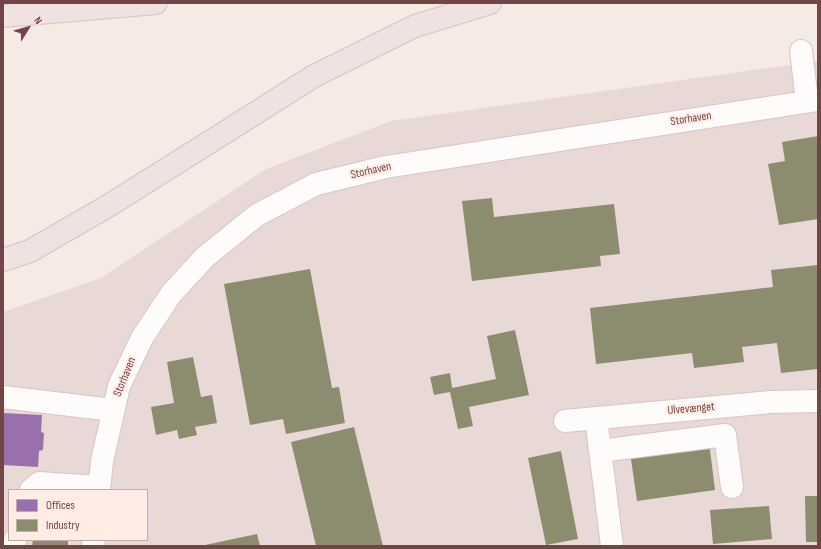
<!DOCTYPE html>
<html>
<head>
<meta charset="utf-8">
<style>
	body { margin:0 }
	#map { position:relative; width:821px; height:549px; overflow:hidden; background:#f6eae5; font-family:"Sofia Sans Condensed",sans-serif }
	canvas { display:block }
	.frame { position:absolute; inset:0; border:4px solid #744545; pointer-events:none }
	.legend { position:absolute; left:8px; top:489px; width:140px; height:52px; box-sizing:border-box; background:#ffece5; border:1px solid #c7a9a5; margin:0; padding:5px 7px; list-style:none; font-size:12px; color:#744545 }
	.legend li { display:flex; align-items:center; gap:8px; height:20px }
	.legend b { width:20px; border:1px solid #c7a9a5 }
	.north { position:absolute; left:8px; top:8px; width:40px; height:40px; -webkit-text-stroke:3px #ffece5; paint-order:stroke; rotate:53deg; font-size:11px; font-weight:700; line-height:16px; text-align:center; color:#744545 }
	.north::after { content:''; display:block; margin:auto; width:14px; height:18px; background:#744545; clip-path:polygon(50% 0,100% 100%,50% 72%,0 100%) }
</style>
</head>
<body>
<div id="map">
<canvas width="821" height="549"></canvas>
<div class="frame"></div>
<ul class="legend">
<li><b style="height:11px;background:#9970ab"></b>Offices</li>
<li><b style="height:11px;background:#8c8c6e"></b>Industry</li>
</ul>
<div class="north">N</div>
</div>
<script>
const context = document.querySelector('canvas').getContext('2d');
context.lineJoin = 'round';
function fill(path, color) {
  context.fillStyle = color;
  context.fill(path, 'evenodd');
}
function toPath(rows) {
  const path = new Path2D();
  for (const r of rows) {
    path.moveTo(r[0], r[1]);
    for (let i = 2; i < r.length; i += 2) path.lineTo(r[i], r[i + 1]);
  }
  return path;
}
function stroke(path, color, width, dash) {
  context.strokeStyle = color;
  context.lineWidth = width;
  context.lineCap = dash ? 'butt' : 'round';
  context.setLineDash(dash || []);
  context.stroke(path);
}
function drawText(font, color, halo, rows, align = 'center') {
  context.font = font + ' "Sofia Sans Condensed",sans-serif';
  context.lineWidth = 4;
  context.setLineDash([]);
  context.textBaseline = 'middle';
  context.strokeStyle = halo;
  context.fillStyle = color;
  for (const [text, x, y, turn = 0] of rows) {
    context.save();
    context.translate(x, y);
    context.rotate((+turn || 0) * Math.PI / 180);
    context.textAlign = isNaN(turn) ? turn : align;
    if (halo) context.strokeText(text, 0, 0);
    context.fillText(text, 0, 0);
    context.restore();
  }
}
const industrial = toPath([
	[818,61,818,546,3,546,3,312,101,278,266,169,391,121],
	[9,490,147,490,147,540,9,540]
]);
const offices = toPath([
	[3,413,42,415,41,432,44,433,43,450,39,451,38,467,3,465]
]);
const industry = toPath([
	[818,136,818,219,779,225,768,164,785,161,782,142],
	[492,198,494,217,614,204,620,254,600,256,601,266,472,281,462,201],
	[818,265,818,369,781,373,777,343,742,347,744,362,694,368,692,353,596,364,590,308,773,287,771,270],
	[310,269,332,388,339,387,345,423,286,434,283,419,250,425,224,284],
	[515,330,529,395,469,407,473,426,458,429,450,392,434,395,430,377,450,373,452,388,496,379,487,336],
	[193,357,201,397,212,395,217,423,195,427,197,435,179,439,177,430,156,435,151,407,174,403,167,362],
	[354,427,383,546,316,546,291,442],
	[709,442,715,490,637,501,630,452],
	[561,451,578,539,546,545,528,458],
	[805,496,818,496,818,542,806,542],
	[769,506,772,539,713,544,710,510],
	[257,534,260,546,205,546,205,545],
	[33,540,68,540,68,546,32,546]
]);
const minor = toPath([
	[801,51,807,101],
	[3,397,113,410],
	[596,418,612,546],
	[565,421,771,402,818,401],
	[600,451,725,435,732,487],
	[31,490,39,483,99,487],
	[99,490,102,461,119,386,142,338,171,294,205,257,257,215,316,184,386,167,818,100],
	[14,546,15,540],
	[93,546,94,540]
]);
const highway = toPath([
	[3,16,156,3],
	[3,260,30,251,108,206,205,145,314,76,415,26,490,3]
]);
const streetNames = [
	["Storhaven",691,119,-9],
	["Storhaven",371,171,-13],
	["Storhaven",125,377,-68],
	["Ulvevænget",691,409,-5]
];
fill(industrial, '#e9d9d6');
fill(offices, '#9970ab');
fill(industry, '#8c8c6e');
stroke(minor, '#d7c6c3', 24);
stroke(highway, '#d5c4c2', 24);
stroke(minor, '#fefcfb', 22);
stroke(highway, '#f1e2e2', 22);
drawText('12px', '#744545', '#ffece5', streetNames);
</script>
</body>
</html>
